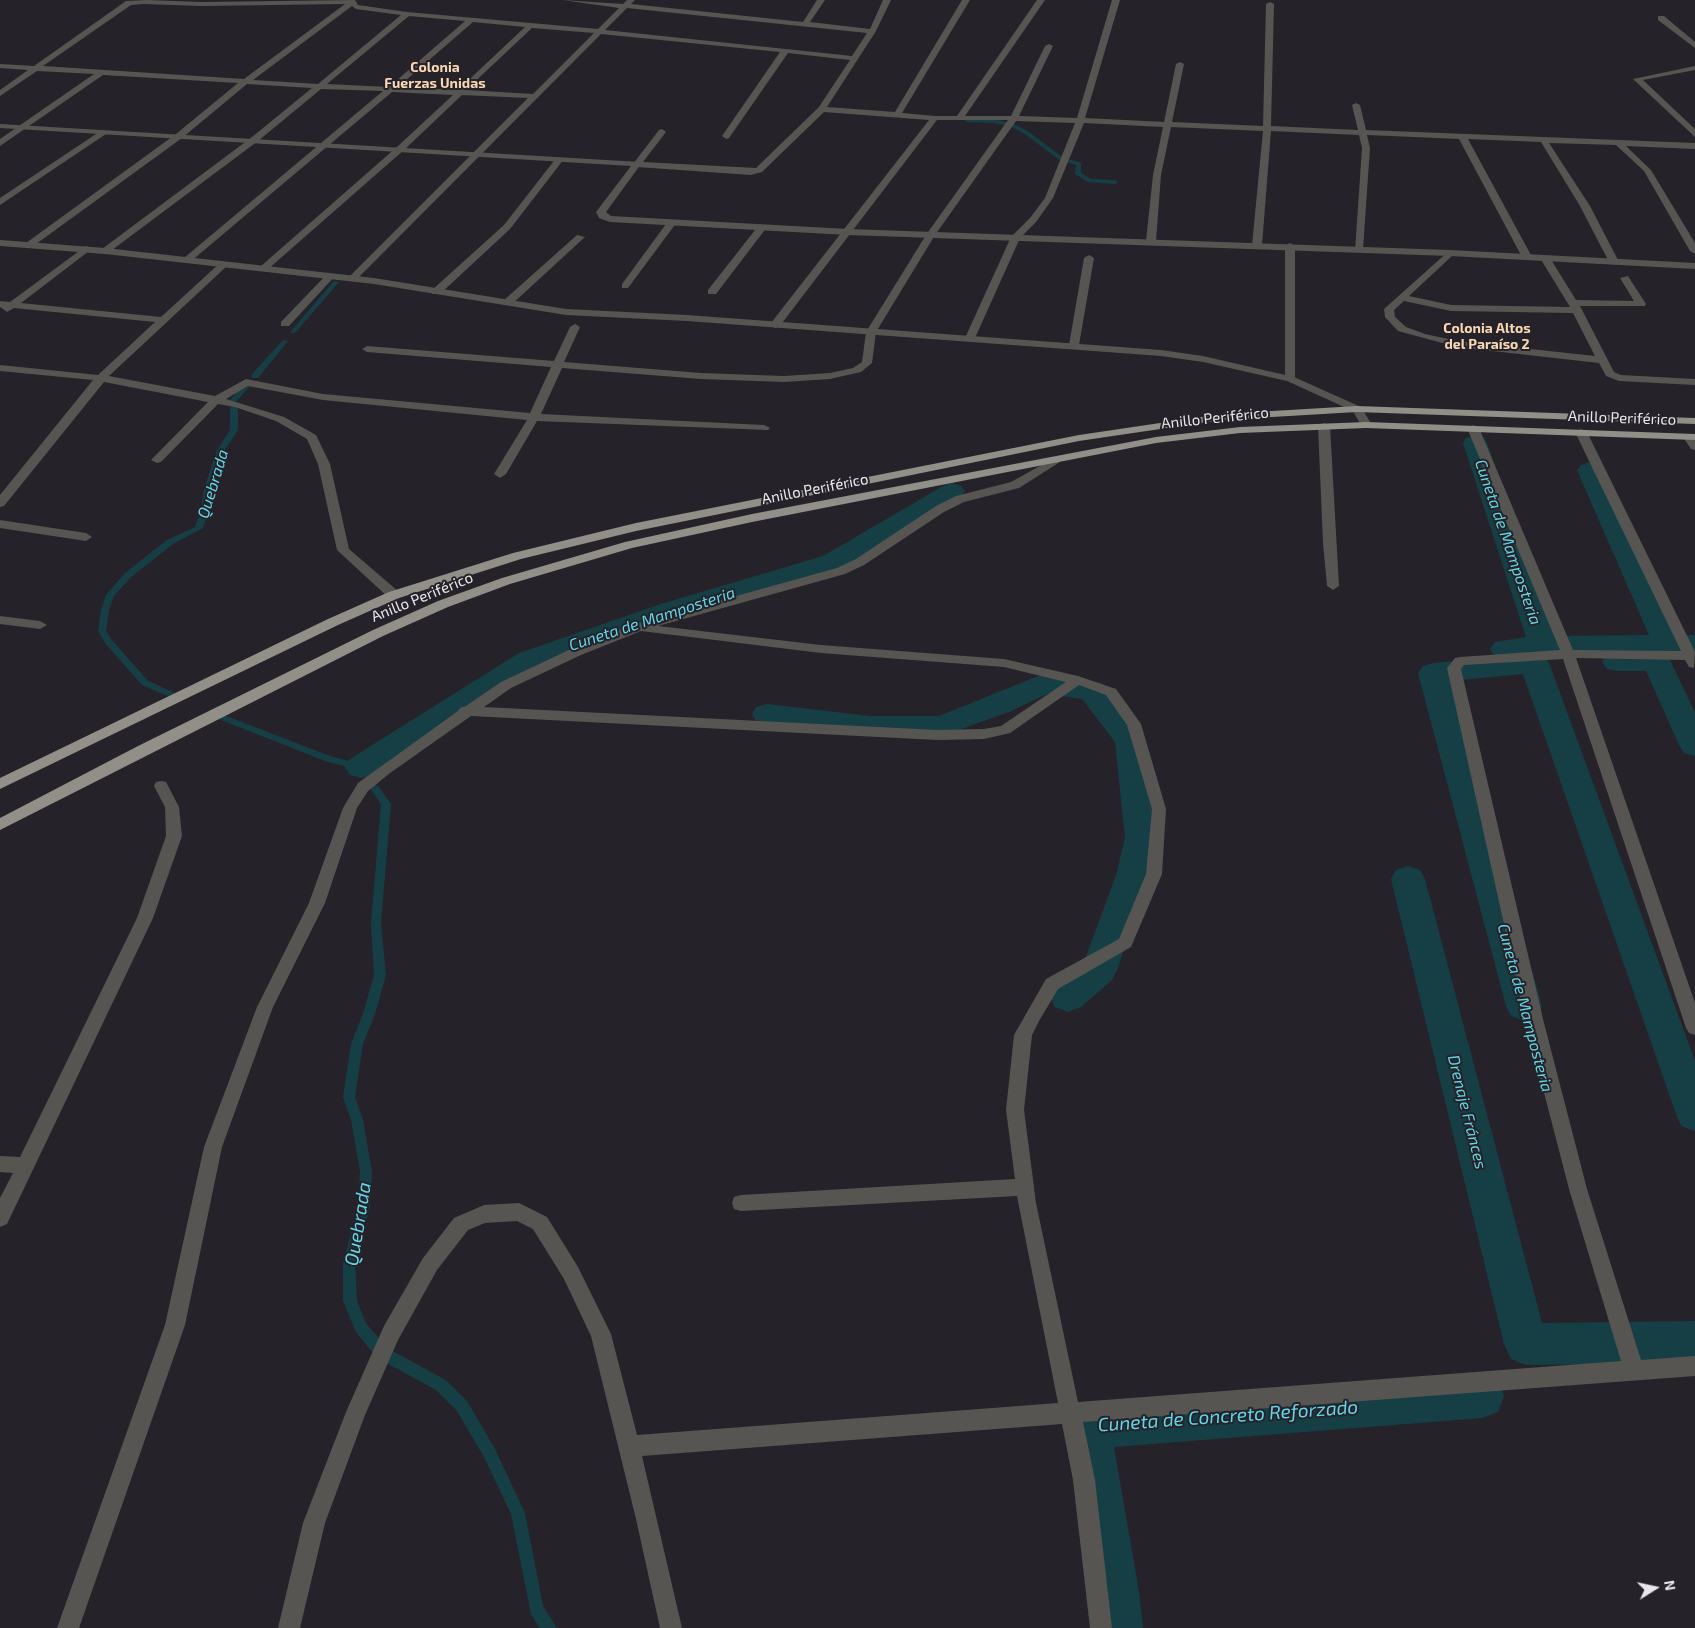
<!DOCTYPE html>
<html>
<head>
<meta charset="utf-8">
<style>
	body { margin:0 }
	#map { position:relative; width:1695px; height:1628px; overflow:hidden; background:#252329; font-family:"Exo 2",sans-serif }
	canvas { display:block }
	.north { position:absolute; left:1630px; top:1563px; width:50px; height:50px; -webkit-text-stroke:4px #252329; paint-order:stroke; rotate:80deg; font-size:14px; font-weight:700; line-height:20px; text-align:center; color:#e9e7ec }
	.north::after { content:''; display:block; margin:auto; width:18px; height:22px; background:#e9e7ec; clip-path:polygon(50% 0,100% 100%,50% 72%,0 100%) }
</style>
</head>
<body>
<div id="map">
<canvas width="1695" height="1628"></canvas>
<div class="north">N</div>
</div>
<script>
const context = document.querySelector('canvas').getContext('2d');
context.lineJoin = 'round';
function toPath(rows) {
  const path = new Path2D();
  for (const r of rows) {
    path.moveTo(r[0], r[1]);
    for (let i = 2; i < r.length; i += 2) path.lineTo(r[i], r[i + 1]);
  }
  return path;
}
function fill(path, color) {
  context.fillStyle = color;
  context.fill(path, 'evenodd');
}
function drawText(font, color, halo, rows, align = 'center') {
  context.font = font + ' "Exo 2",sans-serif';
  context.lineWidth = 4;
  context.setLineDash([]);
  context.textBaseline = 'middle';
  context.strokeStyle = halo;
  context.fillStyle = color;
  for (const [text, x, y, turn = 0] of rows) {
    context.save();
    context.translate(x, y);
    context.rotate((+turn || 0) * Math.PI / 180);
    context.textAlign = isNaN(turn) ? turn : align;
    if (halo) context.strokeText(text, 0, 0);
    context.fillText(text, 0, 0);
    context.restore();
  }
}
const stream = toPath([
	[968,119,993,119,1014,124,1029,132,1062,157,1081,163,1081,173,1091,179,1115,180,1118,182,1115,184,1088,182,1075,174,1076,165,1058,159,1025,134,1010,126,993,123,966,122,965,121,968,119],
	[334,281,339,282,295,333,291,333,291,331,334,281],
	[283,340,288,341,258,378,252,378,252,374,283,340],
	[243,384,250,386,234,404,238,406,238,430,225,450,212,489,208,513,203,528,173,544,131,577,114,596,109,610,106,631,111,639,148,681,173,692,175,694,173,696,170,697,142,685,105,643,98,631,101,610,106,595,125,573,167,540,195,527,200,513,204,489,217,450,230,430,230,406,233,404,229,402,243,384],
	[224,715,330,756,364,765,371,775,369,777,363,777,358,770,325,761,221,720,219,718,221,716,224,715],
	[375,785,378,786,391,804,381,923,386,975,375,1014,363,1044,355,1097,363,1120,372,1172,370,1207,355,1263,357,1301,366,1323,387,1348,446,1380,467,1401,494,1447,525,1513,543,1606,557,1628,540,1628,531,1614,511,1514,484,1457,457,1411,436,1390,377,1358,356,1332,343,1301,343,1263,358,1207,360,1172,351,1120,343,1097,351,1044,363,1014,374,975,371,923,381,804,370,788,375,785]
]);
const canal = toPath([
	[1475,436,1484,438,1487,443,1554,636,1649,635,1577,470,1581,465,1590,462,1599,465,1603,470,1678,635,1695,635,1695,653,1660,654,1666,655,1671,662,1695,713,1695,756,1684,753,1679,745,1646,671,1617,671,1607,669,1602,662,1607,655,1610,654,1540,655,1544,656,1549,663,1695,1061,1695,1131,1681,1126,1676,1114,1523,674,1450,681,1542,1006,1537,1016,1524,1021,1511,1016,1506,1006,1418,673,1423,666,1433,663,1500,657,1495,656,1490,649,1495,642,1526,637,1463,443,1466,438,1475,436],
	[952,483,961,486,965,491,961,496,843,568,681,616,539,667,372,775,361,778,350,775,345,767,350,759,519,653,661,604,823,556,943,486,952,483],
	[1043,674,1102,683,1141,733,1145,740,1159,838,1150,875,1117,970,1112,980,1081,1007,1068,1012,1055,1007,1050,997,1055,987,1084,962,1116,875,1125,838,1115,742,1082,699,1047,694,1009,712,942,736,870,736,767,724,756,721,752,714,756,707,767,704,870,716,939,716,1043,674],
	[1408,866,1420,870,1425,879,1542,1323,1695,1321,1695,1363,1526,1365,1511,1359,1504,1344,1391,879,1396,870,1408,866],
	[1482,1374,1498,1380,1504,1396,1498,1412,1482,1418,1114,1447,1139,1592,1143,1628,1093,1628,1091,1592,1065,1426,1072,1410,1088,1403,1482,1374]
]);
const minor = toPath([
	[147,0,202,2,355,0,358,5,407,12,598,29,619,8,562,0,623,4,627,0,635,0,631,4,803,22,817,0,825,0,810,22,870,29,883,0,891,0,876,31,827,107,895,112,962,0,970,0,902,113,935,116,957,116,1037,0,1045,0,965,116,1011,116,1045,46,1049,44,1053,46,1019,116,1077,118,1112,0,1120,0,1085,118,1164,122,1176,64,1180,62,1184,64,1172,122,1263,126,1266,4,1270,2,1274,4,1271,126,1358,130,1352,105,1356,103,1360,105,1366,130,1695,143,1695,149,1626,146,1651,170,1695,243,1695,254,1690,251,1644,171,1616,145,1549,143,1590,206,1619,262,1614,265,1609,262,1580,206,1541,142,1468,139,1532,257,1527,260,1522,257,1459,139,1367,135,1370,148,1363,249,1355,251,1362,148,1359,135,1271,131,1262,245,1257,248,1252,245,1263,131,1171,127,1161,175,1156,241,1151,244,1146,241,1153,175,1163,127,1084,123,1053,198,1036,222,1020,238,975,338,970,341,965,338,1011,237,1030,218,1045,198,1075,123,1016,121,935,235,876,332,872,363,861,372,830,379,784,382,701,379,562,368,541,414,764,425,770,428,768,430,537,421,506,474,500,478,494,474,527,420,323,400,248,386,226,399,284,417,316,435,330,464,349,549,399,592,400,595,399,598,394,599,389,598,337,550,318,464,307,439,276,421,235,407,218,404,161,462,157,463,151,460,153,458,208,402,104,382,4,506,0,507,0,495,93,380,0,371,0,365,98,375,155,322,14,308,7,312,0,307,0,301,10,302,86,246,89,247,89,251,21,303,161,317,221,262,227,262,227,266,109,376,215,396,246,379,323,394,530,413,551,367,367,352,362,349,367,346,554,361,570,327,575,324,580,327,564,362,701,373,784,376,830,373,853,368,862,362,866,332,926,235,1008,120,937,120,779,327,775,328,770,325,771,323,929,120,824,112,762,172,751,175,637,167,633,164,659,130,662,129,666,132,643,162,756,168,819,107,850,60,788,53,729,138,726,139,722,136,780,52,601,34,355,281,347,279,528,98,462,95,404,150,267,270,261,270,261,266,398,146,453,95,392,92,190,262,184,262,184,258,383,91,321,89,258,141,108,253,102,253,102,249,252,137,312,88,247,84,182,138,32,247,26,247,26,243,176,134,238,83,103,75,0,146,0,139,94,74,37,71,0,96,0,90,28,70,0,68,0,64,34,66,126,1,147,0],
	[143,4,202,6,345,4,244,79,43,66,131,5,143,4],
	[352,6,356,9,401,15,318,84,253,80,352,6],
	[627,8,867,33,852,56,605,30,627,8],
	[409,16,465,21,389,87,327,84,409,16],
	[473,22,525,27,458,90,398,87,473,22],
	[532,28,594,33,533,94,466,90,532,28],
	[1658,16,1664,16,1695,42,1695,48,1658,20,1658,16],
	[1695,66,1695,70,1643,80,1695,129,1695,137,1633,79,1695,66],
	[102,130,109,132,0,205,0,198,102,130],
	[557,157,564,159,510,229,440,294,432,294,432,290,504,225,557,157],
	[669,220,677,222,628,288,622,288,622,284,669,220],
	[759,225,767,227,716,294,708,294,708,290,759,225],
	[577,235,585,237,511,305,503,305,503,301,577,235],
	[1290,243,1295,246,1295,379,1290,382,1285,379,1285,246,1290,243],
	[1450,250,1455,253,1453,255,1409,296,1451,305,1570,307,1540,258,1545,255,1550,258,1576,300,1634,301,1620,278,1628,276,1646,304,1645,306,1580,306,1614,372,1621,375,1695,379,1695,385,1619,381,1606,376,1599,363,1457,347,1398,331,1385,317,1384,309,1450,250],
	[1404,301,1451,311,1573,313,1595,356,1457,341,1425,334,1406,327,1395,317,1394,310,1404,301],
	[1089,255,1094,258,1079,345,1074,348,1069,345,1084,258,1089,255],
	[327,274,335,276,289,326,281,326,281,322,327,274],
	[1324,423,1330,426,1339,586,1333,590,1327,586,1323,543,1318,426,1324,423],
	[1473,425,1479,428,1573,650,1681,651,1575,432,1581,429,1587,432,1695,652,1694,668,1689,667,1685,660,1576,658,1695,1003,1695,1035,1689,1033,1686,1028,1563,659,1464,665,1461,669,1544,1023,1587,1189,1641,1360,1695,1356,1695,1376,1083,1422,1095,1480,1112,1628,1090,1628,1073,1480,1062,1424,642,1456,682,1628,660,1628,636,1519,591,1336,564,1279,533,1229,517,1221,485,1223,468,1230,437,1270,398,1340,365,1415,325,1523,300,1628,278,1628,303,1523,346,1412,384,1326,423,1258,454,1218,484,1205,519,1203,547,1217,578,1267,611,1334,637,1435,1058,1403,1017,1196,741,1211,734,1209,732,1203,734,1197,741,1195,1015,1179,1006,1110,1014,1035,1046,979,1119,939,1146,874,1152,809,1127,725,1106,695,1079,685,1010,733,984,739,937,740,471,716,390,773,368,791,357,808,325,903,273,1007,222,1147,185,1325,79,1628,57,1628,165,1325,204,1147,257,1007,309,903,343,808,358,783,458,711,460,708,466,706,501,682,571,649,632,625,837,568,856,559,936,506,956,496,1011,482,1056,457,1060,458,1060,462,1019,488,964,502,944,512,864,565,845,574,658,626,821,645,1004,659,1078,676,1116,689,1141,724,1166,809,1162,874,1131,947,1058,989,1039,1021,1032,1035,1024,1110,1036,1203,1078,1402,1621,1361,1569,1189,1526,1023,1447,668,1455,658,1460,657,1560,650,1467,428,1473,425],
	[641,631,821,653,1004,667,1066,682,1001,726,984,729,937,730,484,707,511,688,581,655,641,631],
	[1689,434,1695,438,1695,450,1691,449,1683,437,1689,434],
	[0,520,86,533,92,537,86,541,0,528,0,520],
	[0,616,40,621,47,625,40,629,0,624,0,616],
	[161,781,166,782,179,807,182,836,153,918,7,1224,0,1227,0,1198,13,1173,0,1172,0,1156,20,1157,137,918,166,836,165,807,154,786,156,782,161,781]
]);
const tertiary = toPath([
	[0,124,640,162,641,164,606,212,611,216,848,229,1450,250,1695,263,1695,269,1450,256,848,235,610,222,599,218,596,212,631,166,0,128,0,124],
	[0,240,105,248,374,278,566,309,687,315,1161,350,1203,356,1294,377,1361,407,1372,425,1366,428,1362,427,1353,411,1287,381,1203,362,1161,356,687,321,566,315,374,284,105,254,0,246,0,240]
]);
const trunk = toPath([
	[1357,406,1695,418,1695,424,1357,412,1221,420,1079,441,636,531,521,559,399,598,338,625,0,789,0,778,328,619,389,592,513,553,636,523,1079,435,1221,414,1357,406],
	[1366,422,1695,434,1695,440,1366,428,1240,433,1156,443,752,522,632,548,510,584,448,607,383,636,0,830,0,818,138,746,373,630,438,601,502,578,625,542,752,514,1156,437,1240,427,1366,422]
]);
const farNeighbourhoodnames = [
	["Colonia",435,67],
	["Fuerzas Unidas",435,83],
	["Colonia Altos",1487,328],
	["del Paraíso 2",1487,344]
];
const streetNames = [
	["Anillo Periférico",1215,418,-6],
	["Anillo Periférico",1622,418,2],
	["Anillo Periférico",815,489,-11],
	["Anillo Periférico",422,597,-22]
];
const waterNames = [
	["Quebrada",213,484,-73],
	["Cuneta de Mamposteria",1508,542,71],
	["Cuneta de Mamposteria",652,619,-18],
	["Cuneta de Mamposteria",1525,1008,75],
	["Drenaje Fránces",1467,1112,76]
];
const nearWaternames = [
	["Quebrada",358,1224,-81],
	["Cuneta de Concreto Reforzado",1228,1416,-4]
];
fill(stream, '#163f45');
fill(canal, '#163f45');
fill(minor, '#565552');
fill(tertiary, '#565552');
fill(trunk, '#928e88');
drawText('bold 14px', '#f9d7b4', '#252329', farNeighbourhoodnames);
drawText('15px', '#e9e7ec', '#252329', streetNames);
drawText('italic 16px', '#62d6e8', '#252329', waterNames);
drawText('italic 19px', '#62d6e8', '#252329', nearWaternames);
</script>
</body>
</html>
